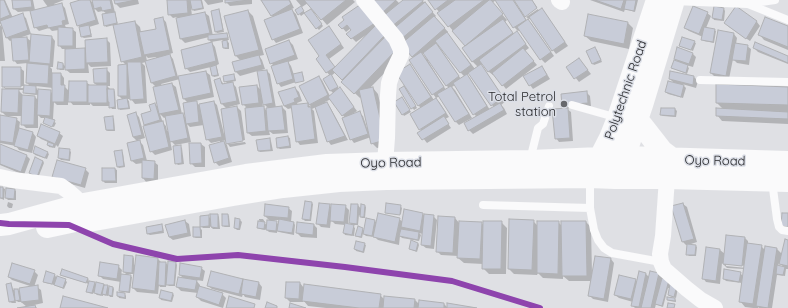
<!DOCTYPE html>
<html>
<head>
<meta charset="utf-8">
<style>
	body { margin:0 }
	canvas { display:block; background:#dfe0e4 }
</style>
</head>
<body>
<canvas width="788" height="308"></canvas>
<script>
const context = document.querySelector('canvas').getContext('2d');
context.lineJoin = 'round';
function fill(path, color) {
  context.fillStyle = color;
  context.fill(path, 'evenodd');
}
function toPath(rows) {
  const path = new Path2D();
  for (const r of rows) {
    path.moveTo(r[0], r[1]);
    for (let i = 2; i < r.length; i += 2) path.lineTo(r[i], r[i + 1]);
  }
  return path;
}
function stroke(path, color, width, dash) {
  context.strokeStyle = color;
  context.lineWidth = width;
  context.lineCap = dash ? 'butt' : 'round';
  context.setLineDash(dash || []);
  context.stroke(path);
}
function drawText(font, color, halo, rows, align = 'center') {
  context.font = font + ' Quicksand,sans-serif';
  context.lineWidth = 3;
  context.setLineDash([]);
  context.textBaseline = 'middle';
  context.strokeStyle = halo;
  context.fillStyle = color;
  for (const [text, x, y, turn = 0] of rows) {
    context.save();
    context.translate(x, y);
    context.rotate((+turn || 0) * Math.PI / 180);
    context.textAlign = isNaN(turn) ? turn : align;
    if (halo) context.strokeText(text, 0, 0);
    context.fillText(text, 0, 0);
    context.restore();
  }
}
const shadow = toPath([
	[0,0,5,0,13,18,22,15,26,18,31,34,22,37,27,38,32,42,52,37,55,41,53,67,50,67,52,69,52,74,61,74,64,78,64,86,70,92,86,82,91,86,98,86,94,83,106,69,110,73,110,86,107,86,111,90,114,90,115,92,116,109,112,109,110,106,93,106,90,103,90,105,73,105,68,99,68,105,57,105,54,102,53,119,49,119,56,123,54,127,45,124,44,123,45,118,41,118,38,115,38,128,26,128,22,124,22,116,6,116,2,112,6,90,3,86,20,68,24,71,24,86,5,86,5,88,26,88,31,87,27,83,28,63,17,64,14,60,12,40,10,41,7,38,2,23,0,24],
	[35,86,53,88,53,94,50,91,37,90,37,89],
	[18,90,25,90,24,92,26,94,38,95,38,100,35,97,22,96,22,94],
	[13,0,33,0,35,10,48,7,45,3,43,0,64,0,54,4,55,5,61,4,65,8,69,24,65,25,66,28,72,29,76,32,76,49,84,49,87,52,106,39,110,43,111,66,91,67,88,64,89,73,70,73,64,68,64,70,60,70,58,68,63,64,66,67,66,49,62,49,59,45,59,30,52,31,49,28,39,31,35,27,31,11,18,12,14,9],
	[84,0,90,0,93,3,93,0,112,0,118,25,135,22,140,27,141,32,157,29,163,19,166,22,173,53,169,54,173,59,178,77,206,72,210,75,214,97,195,101,199,105,214,102,217,105,224,134,225,134,227,109,222,104,219,79,223,83,224,85,228,84,225,81,233,75,235,77,236,81,231,82,236,87,240,104,229,107,230,108,237,107,241,111,245,140,228,142,228,144,245,142,246,144,230,147,227,143,226,140,222,141,227,145,232,162,219,166,215,162,220,143,220,141,211,143,207,139,204,125,190,127,187,124,191,142,175,145,170,140,172,150,155,155,151,151,145,126,142,115,152,111,155,104,159,108,156,87,151,82,146,62,142,63,145,66,147,103,135,104,131,99,127,99,129,101,130,109,120,110,119,108,123,100,119,96,126,65,122,61,114,25,106,27,105,25,107,14,103,11,98,12,94,8,99,24,89,27,90,28,92,37,84,38,82,37,81,28,78,26],
	[146,56,148,58,156,57,156,59,147,61],
	[180,79,184,99,188,103,186,118,182,114,176,87,172,84,162,86,161,84],
	[160,114,164,118,166,117,169,131,167,131,166,126,163,123],
	[115,0,138,0,139,4,120,8,116,4],
	[168,0,190,0,191,1,191,0,202,0,204,9,194,11,191,7,192,16,205,13,209,16,213,36,227,34,228,36,229,40,226,40,229,43,229,49,225,49,224,48,223,40,211,42,209,40,209,37,185,43,181,39,177,17,173,18,169,14],
	[204,0,223,0,223,2,208,5],
	[226,0,252,0,252,4,230,6,226,2],
	[262,0,290,0,294,8,291,9,296,14,303,33,276,43,273,39,273,17],
	[296,0,353,0,355,2,327,25,308,3,302,7],
	[369,0,396,0,400,4,405,0,422,0,436,16,435,17,448,32,447,33,475,69,478,67,473,62,463,49,466,47,449,26,439,13,440,13,429,0,496,0,492,3,507,20,505,22,514,34,520,36,529,48,525,51,537,65,506,89,494,74,493,75,489,72,483,63,480,65,484,69,506,101,501,105,504,108,507,114,473,134,469,130,477,117,474,114,455,85,452,87,455,90,472,118,459,125,456,122,440,96,436,98,433,94,414,58,403,44],
	[437,42,461,73,464,76,461,79,440,48,435,44],
	[424,53,428,60,422,54],
	[429,60,446,85,449,88,446,90,428,61],
	[469,73,492,105,494,107,490,110,470,78,467,75],
	[496,0,513,0,520,10,521,9,515,0,532,0,537,7,525,15,523,13,522,13,527,21,529,19,526,17,538,9,539,11,545,13,568,46,556,54,553,50,531,18,528,20,532,24,554,56,545,63,541,59,520,30,518,31,514,27],
	[590,0,638,0,635,12,625,9,624,12],
	[364,3,403,54,369,89,373,88,378,94,390,146,377,148,372,143,371,137,354,143,351,139,345,118,331,99,325,102,330,107,348,140,331,145,328,141,316,107,312,109,314,111,318,143,300,145,297,141,292,108,288,109,284,106,295,88,299,92,302,101,297,103,298,105,307,104,311,107,300,86,318,77,322,80,330,96,333,93,331,91,324,79,330,76,317,59,321,56,332,31,344,48,329,59,335,68,367,36,366,35,356,42,348,34,352,30,351,28,346,32,340,25],
	[336,72,344,80,343,82,360,98,362,96,369,128,367,128,363,116,359,113,351,115,357,111,343,92,339,89,331,76],
	[736,8,757,22,760,26,750,41,729,27,725,23],
	[302,9,305,13,301,16,297,10],
	[724,9,725,11,724,21,714,20,713,18],
	[219,10,220,12,224,32,217,33,215,31],
	[248,11,253,16,264,55,259,56,262,60,265,69,240,76,236,72,234,63,241,61,236,56],
	[312,11,323,26,319,30,317,28],
	[707,13,711,16,706,28,714,30,716,31,714,43,704,41,703,39,703,37,689,31,685,28],
	[628,23,633,28,629,49,591,41,585,36],
	[0,25,2,27,5,61,0,61],
	[788,28,788,50,764,40,759,34],
	[734,34,737,38,736,44,747,46,751,49,749,65,737,63,733,59,729,79,714,76,711,73],
	[289,41,293,45,298,59,288,62,291,66,294,75,301,74,303,75,304,80,297,82,297,83,296,82,281,87,278,83,274,66,271,63],
	[694,42,696,43,693,51,682,47,680,45],
	[212,43,215,47,219,64,215,66,217,68,219,76,214,77,213,76,211,67,190,72,186,68],
	[595,48,597,50,602,62,594,65,592,63],
	[754,48,788,57,788,64,758,52],
	[693,54,696,57,693,67,686,65,689,68,687,74,674,69,672,68,680,64,675,59],
	[579,59,591,74,579,82,567,67],
	[410,65,413,69,434,100,436,99,440,103,449,117,445,119,451,128,427,143,419,133,422,131,420,129,421,108,418,105],
	[541,67,545,71,550,79,533,89,530,85],
	[267,71,270,74,276,108,282,107,286,111,288,133,273,134,269,131,270,135,252,136,248,133,246,107,243,104,257,86,262,91],
	[262,102,268,108,267,111,263,107],
	[671,72,694,77,698,81,696,88,682,84,686,88,683,98,668,94,666,92,675,84,670,79],
	[788,88,788,124,722,121,717,115,724,110,717,103],
	[406,89,417,108,414,110,401,90],
	[586,92,590,96,591,106,567,108,563,104],
	[403,100,411,112,404,116,395,102],
	[567,109,571,112,573,141,559,142,556,138],
	[675,109,677,111,676,117,663,116,661,115],
	[135,113,139,117,145,138,138,140,143,145,147,161,154,162,158,165,158,182,146,182,143,178,143,163,136,164,132,161,138,142,133,137],
	[0,116,16,119,20,122,19,129,33,133,36,137,32,153,19,150,16,146,0,143],
	[112,117,114,119,115,131,108,131,106,130],
	[59,133,63,136,58,147,56,145,55,148,49,147,48,145,48,142,41,139,38,136],
	[288,137,290,138,291,148,280,149,278,148,277,139],
	[270,139,271,141,273,151,260,152,259,151],
	[201,144,205,147,205,167,195,167,191,163],
	[0,145,27,156,30,159,24,175,0,165],
	[180,146,182,148,184,164,178,165,176,163],
	[69,150,71,152,70,161,61,160,59,158],
	[121,151,123,153,125,167,119,168,117,166],
	[47,152,49,154,47,159,35,155,34,153],
	[43,161,44,163,38,178,32,175,30,173],
	[85,169,89,173,85,188,57,180],
	[103,169,115,169,117,170,117,183,105,183,103,181],
	[0,188,3,188,5,189,4,200,0,198],
	[15,190,16,191,16,200,8,200,6,198],
	[8,202,11,203,13,204,12,208,9,208,7,206],
	[312,203,313,204,311,221,305,221,303,219],
	[683,204,687,207,697,242,688,245,696,246,697,247,696,256,689,256,687,254,688,245,686,245,683,242],
	[329,205,332,208,345,206,349,210,348,225,353,226,350,223,352,205,358,205,361,209,365,206,366,207,365,218,362,218,359,215,358,225,352,225,355,228,354,236,345,235,344,233,345,225,335,224,331,220,330,228,321,227,317,223],
	[400,206,402,208,401,214,387,212],
	[288,208,292,211,291,222,294,223,295,225,294,235,279,232,277,230,277,233,269,232,266,229,265,230,260,229,258,228,261,223,259,220,259,219,263,219,265,222,263,222,268,226,270,221,265,216],
	[274,220,279,220,279,225],
	[422,214,424,215,433,216,437,220,434,249,426,248,422,245,423,234,419,233,421,235,419,241,402,238,400,236,399,245,378,240,375,237,366,236,363,233,362,238,358,237,356,236,362,229,365,231,374,220,377,223,399,219,403,222],
	[218,215,219,217,220,229,213,229,210,226,210,228,200,228,202,230,202,238,196,238,194,237,194,228,203,228,201,226,208,216,211,219],
	[228,215,229,216,230,227,225,227,223,226],
	[455,218,460,224,481,223,484,225,501,222,507,228,506,274,489,274,483,268,483,264,464,263,458,258,458,256,441,255,438,252],
	[240,220,242,222,240,230,237,230,235,228],
	[185,221,189,224,191,236,173,240,169,237],
	[533,221,538,226,558,222,562,226,586,222,591,227,592,273,593,273,611,259,614,263,608,302,593,299,589,295,592,281,569,281,563,276,563,279,543,278,538,273,537,275,514,274,509,269],
	[161,225,163,227,164,233,150,235,148,234,147,228],
	[314,225,317,228,317,238,301,237,297,233],
	[745,238,748,241,748,244,761,246,765,250,766,247,777,249,782,254,788,241,788,269,786,269,785,276,777,275,772,308,759,308,759,307,758,308,753,308,745,307,740,301,742,283,726,281,724,279,740,273,743,276,744,269,727,268,722,263,720,284,706,282,703,278,707,248,720,250,725,254],
	[779,263,784,267,778,266],
	[726,264,747,266,747,268,726,266],
	[418,243,419,245,417,252,412,250,410,248],
	[364,244,366,245,364,253,356,251,355,249],
	[133,257,134,258,134,265,158,259,161,262,166,263,169,267,176,263,177,265,175,286,169,286,166,283,166,287,160,287,159,285,158,294,137,292,133,288,135,274,128,274,132,277,130,293,123,292,126,296,126,299,119,298,118,296,124,294,120,290,121,282,103,279,99,275,118,266,122,270,121,275,127,275,124,272],
	[201,268,205,271,203,281,196,280,200,285,200,287,222,294,226,298,223,308,201,301,197,297,198,293,181,291,177,287,184,279,180,275],
	[34,271,38,275,34,287,37,287,41,290,43,303,34,305,37,308,23,308,27,307,21,302,18,302,15,299,16,303,12,303,10,302,11,284,12,286,13,290,18,290,21,293,33,287,12,280,9,277],
	[639,272,646,274,649,277,659,274,670,283,669,285,676,286,678,288,676,298,670,296,669,295,670,288,668,288,663,307,658,305,656,304,655,308,635,308,632,305,633,302,619,298,615,295,619,276,637,281],
	[55,275,56,277,65,280,67,282,64,289,57,286,54,284,54,285,46,283,44,282],
	[61,275,87,278,89,280,88,281,94,283,97,285,97,284,107,286,110,289,113,287,114,289,113,297,110,297,108,294,108,296,103,295,103,296,97,295,94,292,93,294,89,293,88,292,89,284,63,276],
	[242,280,244,281,259,283,262,287,260,300,245,297,243,294,242,297,212,289,208,286],
	[300,283,304,288,380,295,385,300,415,300,419,304,444,304,448,308,473,308,326,308,308,306,303,300,303,302,290,302,286,298],
	[173,294,174,295,172,302,161,300,160,298],
	[675,299,676,301,676,302,670,301,668,300]
]);
const building = toPath([
	[0,0,4,0,10,15,0,19,0,0],
	[12,0,31,0,32,7,13,9,12,0],
	[80,0,90,0,96,20,77,26,70,3,80,0],
	[92,0,110,0,112,9,102,11,101,7,94,9,92,0],
	[114,0,136,0,115,4,114,0],
	[167,0,187,0,188,13,168,15,167,0],
	[190,0,201,0,203,8,192,10,190,0],
	[225,0,249,0,225,3,225,0],
	[261,0,289,0,291,4,271,16,261,0],
	[304,0,346,0,321,20,304,0],
	[368,0,396,0,381,14,368,0],
	[403,0,423,0,423,1,391,27,382,17,403,0],
	[428,0,448,0,435,10,428,0],
	[455,0,484,0,448,27,437,13,455,0],
	[489,0,491,0,503,14,465,46,452,31,489,0],
	[495,0,513,0,526,20,513,28,495,0],
	[514,0,532,0,537,8,525,17,514,0],
	[595,0,624,0,621,9,595,0],
	[626,0,636,0,634,11,624,9,626,0],
	[364,2,378,21,351,39,346,34,351,30,347,25,342,29,338,25,344,20,342,17,364,2],
	[425,2,433,12,400,40,392,30,425,2],
	[62,3,66,20,62,21,63,25,48,28,47,25,34,28,30,11,62,3],
	[301,6,304,11,298,15,295,10,301,6],
	[693,6,708,12,699,34,684,28,693,6],
	[714,6,724,8,722,20,712,18,714,6],
	[736,6,757,21,746,39,724,23,736,6],
	[542,8,565,42,552,51,529,17,542,8],
	[219,9,223,30,215,32,211,11,219,9],
	[292,9,300,29,272,40,264,20,292,9],
	[311,9,322,24,316,29,304,13,311,9],
	[248,10,259,50,235,56,224,16,248,10],
	[115,12,117,23,104,26,102,14,115,12],
	[205,12,210,33,180,39,176,18,205,12],
	[23,13,28,30,6,38,0,21,23,13],
	[588,14,628,22,624,44,584,36,588,14],
	[434,16,445,28,412,57,401,44,434,16],
	[163,17,170,50,144,55,139,32,156,29,154,19,163,17],
	[765,17,788,26,788,47,758,35,765,17],
	[503,19,513,33,472,62,462,48,503,19],
	[528,19,551,52,540,60,517,27,528,19],
	[135,21,142,57,121,62,113,25,135,21],
	[89,25,91,35,81,37,79,27,89,25],
	[376,25,385,35,342,80,332,70,376,25],
	[329,26,341,44,326,55,335,67,326,73,316,59,319,56,308,40,329,26],
	[58,27,73,28,73,46,58,46,58,27],
	[704,27,715,29,713,42,701,40,704,27],
	[718,30,734,33,726,76,710,73,718,30],
	[517,31,526,44,488,72,479,60,517,31],
	[447,32,471,65,460,73,435,41,447,32],
	[227,33,228,38,208,40,208,35,227,33],
	[31,34,52,36,50,64,29,62,31,34],
	[386,36,398,48,354,94,341,82,386,36],
	[27,37,29,60,13,61,11,38,27,37],
	[682,37,695,41,691,50,679,46,682,37],
	[107,38,108,62,86,63,85,40,107,38],
	[227,40,228,48,223,48,222,41,227,40],
	[289,40,295,55,270,64,265,49,289,40],
	[212,42,216,61,185,69,181,50,212,42],
	[755,42,788,56,788,63,753,48,755,42],
	[436,43,459,76,446,86,423,53,436,43],
	[735,43,748,45,746,61,732,60,735,43],
	[595,47,601,60,592,64,586,51,595,47],
	[677,47,693,53,689,64,674,59,677,47],
	[85,48,85,69,65,70,65,49,85,48],
	[523,48,534,61,502,86,492,73,523,48],
	[421,52,444,87,432,95,409,60,421,52],
	[170,54,176,76,151,83,145,61,170,54],
	[259,55,262,65,235,72,232,62,259,55],
	[579,58,588,70,574,79,566,67,579,58],
	[674,60,688,65,686,73,671,68,674,60],
	[288,61,293,79,277,84,271,66,288,61],
	[58,62,63,63,63,69,57,69,58,62],
	[127,62,141,62,144,99,130,100,127,62],
	[27,63,49,65,48,84,26,83,27,63],
	[127,64,127,96,118,96,118,65,127,64],
	[410,64,431,97,418,106,396,73,410,64],
	[481,64,503,97,491,106,468,73,481,64],
	[216,65,218,75,212,76,210,67,216,65],
	[542,66,547,75,529,86,523,76,542,66],
	[2,67,21,67,21,87,2,87,2,67],
	[107,68,107,83,94,83,93,69,107,68],
	[267,70,273,103,263,105,257,71,267,70],
	[206,71,211,93,183,99,178,76,206,71],
	[670,71,694,76,693,85,669,79,670,71],
	[302,72,304,81,295,83,293,74,302,72],
	[52,73,61,73,61,85,65,85,64,102,52,102,52,73],
	[234,74,235,80,224,82,223,76,234,74],
	[331,74,338,87,330,91,323,79,331,74],
	[467,74,487,106,473,115,453,83,467,74],
	[319,76,328,95,309,105,299,86,319,76],
	[220,78,222,84,233,82,237,101,221,104,214,80,220,78],
	[69,81,87,81,87,102,68,102,69,81],
	[668,81,684,85,681,97,665,92,668,81],
	[172,83,179,110,159,114,153,87,172,83],
	[716,84,788,87,788,105,716,103,716,84],
	[24,85,36,86,36,94,23,93,24,85],
	[88,85,107,85,107,103,88,103,88,85],
	[257,85,259,103,242,105,239,87,257,85],
	[404,86,416,106,411,109,399,89,404,86],
	[451,86,469,114,455,122,437,94,451,86],
	[295,87,299,97,294,99,295,102,284,106,278,92,295,87],
	[340,87,354,107,342,116,328,97,340,87],
	[373,87,385,140,371,144,359,90,373,87],
	[2,89,19,89,18,113,1,112,2,89],
	[38,89,51,90,50,116,37,115,38,89],
	[107,89,114,89,115,107,109,108,109,102,108,102,107,89],
	[587,91,588,103,562,105,561,94,587,91],
	[22,95,35,96,34,125,21,125,22,95],
	[402,97,410,110,402,115,394,102,402,97],
	[127,98,129,108,118,109,117,100,127,98],
	[436,98,446,113,419,130,410,114,436,98],
	[194,101,197,101,199,122,186,124,183,103,194,101],
	[214,101,222,137,206,140,199,104,214,101],
	[327,102,345,136,327,142,315,107,327,102],
	[155,103,160,120,144,125,141,114,151,111,149,105,155,103],
	[308,103,308,107,311,107,315,139,296,142,291,105,308,103],
	[500,103,504,110,468,131,464,123,500,103],
	[237,106,243,141,226,144,221,109,237,106],
	[264,106,266,131,247,133,245,108,264,106],
	[282,106,285,130,268,131,266,108,282,106],
	[568,108,570,138,555,139,552,109,568,108],
	[661,108,675,108,675,116,660,115,661,108],
	[716,108,788,112,788,119,716,116,716,108],
	[360,111,368,134,350,140,342,118,360,111],
	[136,112,142,135,133,137,127,115,136,112],
	[183,113,188,138,170,142,165,116,183,113],
	[0,115,17,118,13,143,0,141,0,115],
	[113,116,114,130,106,130,104,117,113,116],
	[444,116,449,124,422,140,417,133,444,116],
	[45,117,55,120,52,127,43,123,45,117],
	[163,121,169,147,150,152,143,126,163,121],
	[41,124,60,132,55,144,37,136,41,124],
	[19,128,33,132,28,150,14,146,19,128],
	[288,136,290,146,277,148,276,138,288,136],
	[270,138,271,150,258,151,256,140,270,138],
	[140,140,144,158,131,161,127,143,140,140],
	[224,141,229,158,214,163,209,145,224,141],
	[48,142,54,144,53,147,47,145,48,142],
	[189,143,201,143,202,163,190,164,189,143],
	[0,144,27,155,21,172,0,164,0,144],
	[181,145,182,163,175,164,173,146,181,145],
	[35,146,48,152,45,158,33,153,35,146],
	[59,148,70,149,69,160,58,158,59,148],
	[122,150,124,166,117,167,114,151,122,150],
	[35,157,43,161,37,177,29,173,35,157],
	[57,160,86,168,81,185,52,177,57,160],
	[142,160,155,161,154,179,142,178,142,160],
	[102,168,115,168,116,181,102,181,102,168],
	[0,187,3,187,3,198,0,198,0,187],
	[6,188,15,189,14,199,5,198,6,188],
	[305,201,312,202,310,220,302,219,305,201],
	[319,203,330,204,327,225,316,224,319,203],
	[386,203,401,205,400,215,385,213,386,203],
	[683,203,694,239,682,242,671,206,683,203],
	[265,204,289,207,288,218,264,216,265,204],
	[331,204,346,205,344,222,330,221,331,204],
	[351,204,358,204,357,224,349,223,351,204],
	[361,204,365,205,364,217,360,217,361,204],
	[404,209,423,213,420,231,401,227,404,209],
	[378,213,400,218,395,242,373,237,378,213],
	[782,213,788,213,788,227,781,226,782,213],
	[210,214,218,214,218,228,211,227,210,214],
	[222,214,228,214,229,226,222,226,222,214],
	[424,214,434,215,431,246,421,245,424,214],
	[209,215,209,226,200,227,200,216,209,215],
	[438,216,455,217,453,253,436,252,438,216],
	[235,218,240,219,239,229,234,228,235,218],
	[366,218,375,220,372,236,363,234,366,218],
	[279,219,294,222,292,233,277,231,279,219],
	[509,219,534,220,532,270,508,269,509,219],
	[185,220,188,233,169,237,165,225,185,220],
	[267,220,277,221,276,231,266,230,267,220],
	[258,221,265,222,264,229,257,228,258,221],
	[459,221,482,222,480,259,457,258,459,221],
	[483,221,502,221,501,269,482,269,483,221],
	[537,221,559,221,558,274,537,273,537,221],
	[561,221,586,221,587,276,562,276,561,221],
	[297,222,314,224,313,235,296,233,297,222],
	[345,223,354,225,352,235,343,233,345,223],
	[162,224,163,231,147,234,146,227,162,224],
	[358,226,363,228,361,237,355,236,358,226],
	[193,227,200,227,201,237,193,237,193,227],
	[401,229,419,232,418,240,399,236,401,229],
	[726,235,745,237,742,266,723,264,726,235],
	[785,239,788,240,788,266,779,264,785,239],
	[411,240,418,243,416,251,409,249,411,240],
	[356,241,365,243,363,252,354,249,356,241],
	[747,243,762,245,753,304,739,302,747,243],
	[687,244,696,245,695,255,686,255,687,244],
	[765,246,777,248,768,308,756,306,765,246],
	[706,247,720,249,716,281,702,279,706,247],
	[124,255,133,256,132,273,123,272,124,255],
	[136,255,158,258,155,291,132,288,136,255],
	[595,256,611,258,604,299,588,296,595,256],
	[168,261,176,262,174,285,166,285,168,261],
	[100,262,119,265,117,279,98,276,100,262],
	[159,262,166,262,165,286,158,285,159,262],
	[12,263,35,270,30,284,8,277,12,263],
	[180,263,202,267,200,278,179,275,180,263],
	[777,265,785,267,783,275,776,274,777,265],
	[62,269,88,278,86,283,60,275,62,269],
	[724,269,741,272,739,282,723,279,724,269],
	[46,271,55,274,52,284,43,282,46,271],
	[211,271,243,279,239,294,207,286,211,271],
	[639,271,646,273,639,307,631,306,639,271],
	[650,271,659,273,651,308,641,308,650,271],
	[121,274,131,275,129,292,119,291,121,274],
	[619,275,636,279,631,299,614,295,619,275],
	[57,276,66,279,63,288,54,285,57,276],
	[178,277,197,280,195,290,176,287,178,277],
	[662,278,669,280,662,306,655,304,662,278],
	[243,279,259,282,256,297,241,294,243,279],
	[89,281,95,282,92,293,86,292,89,281],
	[96,282,104,284,101,295,94,293,96,282],
	[286,282,300,282,299,299,285,298,286,282],
	[11,283,15,301,9,302,6,284,11,283],
	[304,284,381,294,379,308,359,308,302,301,304,284],
	[670,284,677,285,674,297,668,295,670,284],
	[38,285,39,300,21,302,19,288,38,285],
	[104,285,108,285,106,295,102,294,104,285],
	[109,286,113,287,112,296,108,295,109,286],
	[199,286,223,293,219,305,196,297,199,286],
	[14,289,18,289,20,300,15,301,14,289],
	[161,290,173,293,171,301,159,298,161,290],
	[117,292,125,293,125,298,117,296,117,292],
	[63,296,108,308,60,308,63,296],
	[229,296,255,304,254,308,226,308,229,296],
	[384,296,415,299,414,308,383,308,384,296],
	[667,297,675,298,675,301,667,300,667,297],
	[419,300,444,303,444,308,418,308,419,300],
	[267,302,277,306,277,308,265,308,267,302],
	[290,303,306,308,289,308,290,303],
	[447,303,477,308,447,308,447,303],
	[668,303,675,304,674,308,667,308,668,303],
	[35,305,36,308,17,308,35,305]
]);
const lane = toPath([
	[674,1,747,4,775,0],
	[748,4,788,20],
	[700,80,788,82],
	[572,105,618,118],
	[530,160,538,128,543,124,549,106],
	[590,178,590,208,594,230,598,240,604,248,612,253,661,262],
	[772,181,777,219,779,227,782,230,788,231],
	[483,205,590,208]
]);
const street = toPath([
	[364,0,396,39,401,50,401,55,392,74,389,83,388,95,387,138,385,163],
	[559,0,562,2],
	[0,177,13,180,61,186,68,191,76,198,80,215],
	[667,178,663,236,660,254,661,262,664,269,687,289,701,300,715,308]
]);
const primary = toPath([
	[637,119,662,151,674,160],
	[594,169,610,138,618,118,657,0],
	[619,170,626,152,642,105,674,0],
	[0,225,9,224,78,205,246,175,327,165,385,163,530,161,624,157,788,162],
	[47,227,75,221,89,221,233,195,283,187,339,181,386,179,590,177,615,178,667,178,788,181]
]);
const rail1 = toPath([
	[0,223,9,224,69,225,113,244,177,259,238,255,345,267,452,281,540,308]
]);
const markers = [
	[564,104,4,"#67686c"]
];
const streetNames = [
	["Polytechnic Road",626,90,-71],
	["Oyo Road",715,161,1],
	["Oyo Road",391,163,-1]
];
const poiNames = [
	["Total Petrol",556,97],
	["station",556,112]
];
fill(shadow, '#0003');
fill(building, '#c8ccd8');
stroke(building, '#b1b2b5', 1);
stroke(lane, '#fafafb', 8);
stroke(street, '#fafafb', 16);
stroke(primary, '#fafafb', 22);
stroke(rail1, '#8e44ad', 6);
for (const [x, y, r, color] of markers) {
  const dot = new Path2D();
  dot.arc(x, y, r, 0, 2 * Math.PI);
  context.fillStyle = color;
  context.fill(dot);
  stroke(dot, '#dcdfe7', 1.5);
}
drawText('13px', '#27282b', '#dcdfe7', streetNames);
drawText('13px', '#27282b', '#dcdfe7', poiNames, 'right');
</script>
</body>
</html>
